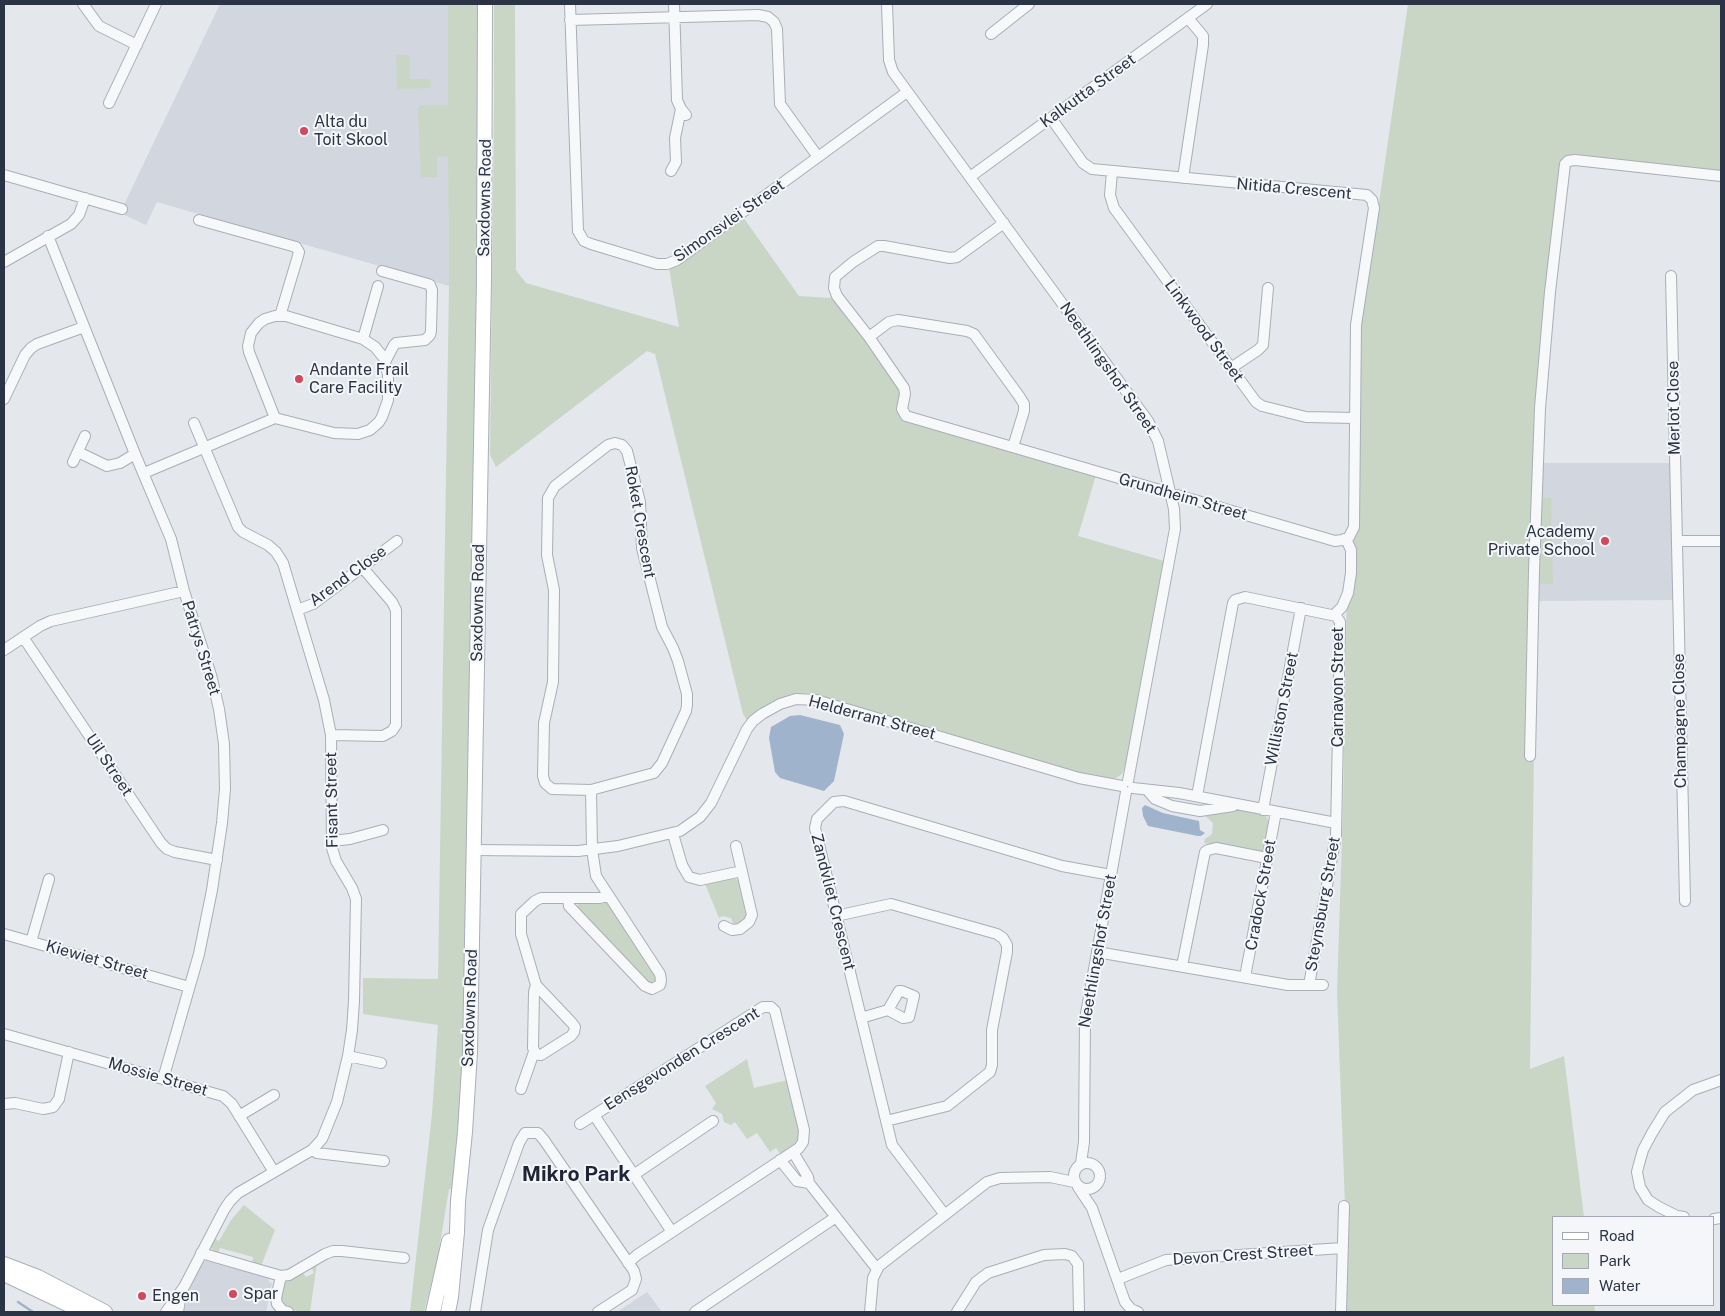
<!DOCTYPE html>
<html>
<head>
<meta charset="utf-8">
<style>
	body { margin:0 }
	#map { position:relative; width:1725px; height:1316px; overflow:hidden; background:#e4e7ec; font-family:"Public Sans",sans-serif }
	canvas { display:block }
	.frame { position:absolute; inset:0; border:5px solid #2b3445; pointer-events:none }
	.legend { position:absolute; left:1552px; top:1216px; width:162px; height:90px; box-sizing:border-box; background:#f4f6f9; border:1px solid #a4a8b1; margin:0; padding:6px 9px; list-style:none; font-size:15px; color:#2b3445 }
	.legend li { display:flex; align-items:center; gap:10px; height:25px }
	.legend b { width:25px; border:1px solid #a4a8b1 }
</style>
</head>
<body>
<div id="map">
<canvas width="1725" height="1316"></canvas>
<div class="frame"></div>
<ul class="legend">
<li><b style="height:6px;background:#fff"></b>Road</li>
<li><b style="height:14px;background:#c9d6c5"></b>Park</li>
<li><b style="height:14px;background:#9fb4cc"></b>Water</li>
</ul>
</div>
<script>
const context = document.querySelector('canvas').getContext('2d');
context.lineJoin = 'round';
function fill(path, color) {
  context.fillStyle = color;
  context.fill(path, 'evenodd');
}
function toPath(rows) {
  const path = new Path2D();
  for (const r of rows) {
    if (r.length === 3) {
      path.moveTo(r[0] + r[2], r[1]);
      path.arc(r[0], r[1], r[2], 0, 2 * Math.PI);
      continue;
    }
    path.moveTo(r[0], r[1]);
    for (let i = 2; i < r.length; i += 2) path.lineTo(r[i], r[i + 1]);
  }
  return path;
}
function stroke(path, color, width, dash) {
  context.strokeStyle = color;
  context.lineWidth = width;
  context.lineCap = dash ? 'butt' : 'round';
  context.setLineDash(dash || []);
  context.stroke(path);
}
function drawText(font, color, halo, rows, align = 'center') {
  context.font = font + ' "Public Sans",sans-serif';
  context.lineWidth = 4;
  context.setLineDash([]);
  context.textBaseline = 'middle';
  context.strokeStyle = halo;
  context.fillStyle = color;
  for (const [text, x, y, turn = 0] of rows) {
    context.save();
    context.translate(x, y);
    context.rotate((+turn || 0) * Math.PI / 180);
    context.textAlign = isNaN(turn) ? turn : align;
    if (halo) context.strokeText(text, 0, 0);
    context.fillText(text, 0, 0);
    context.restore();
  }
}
const built = toPath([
	[220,4,448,4,449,286,157,202,146,225,120,213],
	[1540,463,1671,463,1674,600,1536,601],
	[206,1261,269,1278,269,1282,272,1283,266,1312,184,1312,192,1280,200,1264],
	[647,1292,662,1312,617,1312]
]);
const green = toPath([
	[448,4,479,4,478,186,466,987,461,1091,452,1189,449,1189,437,1262,424,1312,410,1312,432,1114,438,1025,363,1014,363,978,438,979,449,286,448,156,437,157,437,177,421,177,418,109,420,105,448,105],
	[494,4,515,4,516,270,526,283,679,327,669,268,679,264,743,217,799,296,830,298,833,296,900,388,898,409,1096,475,1078,536,1164,561,1127,762,1122,774,1116,778,1109,779,1084,774,810,693,791,695,776,700,762,708,747,720,743,714,655,354,647,351,496,467,490,455,494,110],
	[1408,4,1721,4,1721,178,1568,164,1544,372,1539,498,1551,498,1553,584,1536,584,1530,1069,1564,1056,1584,1217,1554,1217,1554,1305,1594,1305,1595,1312,1344,1312,1345,1206,1337,992,1343,808,1347,586,1345,585,1346,543,1358,529,1361,326],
	[396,55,409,55,410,79,430,79,431,88,397,89],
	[1239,810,1265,814,1270,825,1264,851,1262,852,1204,843,1205,839,1212,834,1213,823,1203,814],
	[732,877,740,881,749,916,737,925,733,923,731,918,722,916,719,918,705,884],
	[582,902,606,902,610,904,656,975,656,981,653,984,649,984,577,909,578,904],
	[747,1059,754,1088,788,1080,800,1130,800,1137,796,1145,781,1155,776,1148,770,1152,757,1133,747,1139,735,1122,731,1125,724,1122,722,1114,712,1109,716,1103,705,1086],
	[244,1205,275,1230,261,1266,252,1263,253,1257,220,1248,218,1253,211,1248,214,1238,219,1241,231,1220],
	[317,1263,310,1312,300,1312,285,1307,282,1304,280,1296,283,1283,302,1272,306,1277,314,1273,311,1266]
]);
const water = toPath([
	[800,715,840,725,844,734,834,781,824,791,780,778,775,772,769,738,771,727,790,716],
	[1145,805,1163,813,1199,821,1200,830,1205,833,1201,836,1198,836,1148,826,1143,816,1142,808]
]);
const stream = toPath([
	[18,1302,33,1312]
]);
const street = toPath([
	[83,4,99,26,137,45],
	[570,4,578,231,584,241,591,244,657,264,667,264,677,260,907,92],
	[674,4,677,100,681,109,686,115],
	[887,4,889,60,893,72,1148,421,1158,441,1174,509,1175,529,1128,781],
	[570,20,758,15,768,17,774,22,777,29,780,104,818,157],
	[991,34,1029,4],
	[109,103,156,4],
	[671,171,676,162,675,138,681,109],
	[1112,172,1110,195,1114,208,1256,402,1262,406,1306,417,1355,418],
	[4,175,122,209],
	[970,177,1207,4],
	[1183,178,1203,45,1203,36,1188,18],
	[199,220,296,247,299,252,298,256,280,316],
	[1004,223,957,257,950,258,884,246,878,246,853,262,835,277,834,288,837,296,869,337,904,388,905,394,902,409,906,416,1335,541,1342,540,1349,537,1354,527,1356,325,1374,208,1372,200,1367,195,1092,169,1083,163,1051,118],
	[48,236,135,454,171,539,184,591,211,675,219,709,224,744,225,789,222,823,212,890,199,954,163,1079],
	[4,262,71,224,79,215,85,198],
	[382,271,428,284,430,285,432,290,431,331,430,335,425,340,396,343,394,345,385,362],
	[1671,276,1685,901],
	[869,337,889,322,898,320,967,331,974,334,1019,396,1024,404,1024,411,1013,447],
	[363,339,378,286],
	[1231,368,1258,350,1263,345,1268,288],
	[4,399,25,355,31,348,37,344,84,327],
	[615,443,622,445,627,451,640,502,642,548,662,627,673,648,678,661,687,694,687,705,686,711,662,763,654,773,591,790,552,789,545,783,543,776,544,723,553,682,554,590,547,555,548,498,555,486,608,445,615,443],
	[78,452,107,466,120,463,135,454],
	[73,462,85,436],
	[144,473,275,418,334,433,358,434,370,430,379,422,382,417,388,400,388,375,384,358,375,347,363,339,286,316,275,316,265,319,259,323,251,333,248,346,249,352,275,418],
	[1677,541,1721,541],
	[297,610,313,604,397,541],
	[1334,615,1342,607,1348,593,1351,573,1351,550,1346,539],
	[23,637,161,843,167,849,175,852,217,860],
	[4,650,40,626,51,621,184,591],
	[331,735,383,736,392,731,396,725,396,610,392,602,362,567],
	[1530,756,1534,571,1540,408,1550,292,1565,164,1568,161,1575,160,1721,176],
	[1133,788,1179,793,1336,823],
	[1148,791,1155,799,1172,806,1200,811,1233,806],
	[1197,796,1233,603,1235,600,1245,597,1336,616,1340,622,1340,626,1336,835,1309,985],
	[1263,810,1301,608],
	[673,834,682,865,689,877,700,880,742,871],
	[332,841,350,839,383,830],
	[474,850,578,851,618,846,680,831,700,817,711,803,747,729,753,721,762,714,780,704,796,699,816,700,1079,778,1122,786],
	[568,898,569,906,645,986,652,989,660,985,661,980,660,974,596,876,592,849,591,790],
	[836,916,891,904,997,934,1003,938,1007,945,1007,952,992,1030,992,1065,990,1072,947,1106,886,1121],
	[724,926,732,930,740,929,749,922,752,915,736,846],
	[4,934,189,987],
	[31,942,49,879],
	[1097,952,1288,985,1323,985],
	[1182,966,1205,852,1208,850,1216,848,1267,858],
	[1245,977,1276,812],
	[536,985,534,992,533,1048,536,1054,541,1055,571,1036,574,1032,575,1027,572,1023,536,985,521,934,521,914,535,901,541,898,599,898,608,896],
	[861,1018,888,1010,899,991,902,991,914,996,909,1017,903,1018,888,1010],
	[4,1034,223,1096,232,1104,274,1172],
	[348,1056,381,1063],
	[521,1089,534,1052],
	[4,1104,15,1103,43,1109,53,1107,59,1099,69,1052],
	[594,1115,672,1232],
	[239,1116,274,1095],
	[580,1124,763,1007,771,1007,775,1011,804,1130,803,1142,799,1148,637,1255,628,1263],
	[312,1150,317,1153,384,1161],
	[793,1152,808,1177,809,1183,877,1269],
	[780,1160,797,1181,809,1183],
	[1087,1176,13],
	[1081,1163,1084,1142,1085,1019,1126,792],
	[635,1174,713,1121],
	[1078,1187,1092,1208,1125,1302,1131,1309,1138,1312],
	[945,1215,892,1145,815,828,817,819,834,802,844,801,1062,866,1111,875],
	[1684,1217,1677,1216,1659,1207,1648,1200,1640,1187,1637,1172,1639,1164,1643,1150,1652,1133,1665,1112,1693,1090,1721,1080],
	[1714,1219,1721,1218],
	[201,1253,281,1276,289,1275,325,1254,333,1251,342,1251,404,1258],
	[281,1276,276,1298,277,1304,283,1311,288,1312],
	[1118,1279,1166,1260,1342,1248],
	[166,1312,184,1287,224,1210,230,1201,238,1193,312,1150,322,1139,337,1102,348,1056,352,1030,354,1001,356,899,352,888,336,861,332,848,331,735,324,700,283,563,276,552,268,545,243,532,238,527,194,423],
	[178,1312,181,1294],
	[475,1312,488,1230,519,1143,525,1133,538,1133,544,1140,634,1271,636,1279,632,1290,598,1312],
	[695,1312,836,1217],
	[870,1312,873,1278,879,1266,987,1182,1000,1178,1050,1177,1074,1182],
	[957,1312,976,1282,988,1273,1044,1255,1065,1254,1072,1256,1078,1264,1079,1312],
	[1341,1312,1344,1206]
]);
const secondary = toPath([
	[4,1264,38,1277,105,1312],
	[4,1274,84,1312],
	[433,1312,449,1241],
	[448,1312,451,1297,457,1232,458,1201,465,1132,470,1052,484,278,485,4]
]);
const markers = [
	[304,131,5,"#d1495b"],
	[299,379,5,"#d1495b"],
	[1605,541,5,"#d1495b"],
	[233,1294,5,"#d1495b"],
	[142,1296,5,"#d1495b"]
];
const streetNames = [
	["Kalkutta Street",1088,91,-36],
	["Nitida Crescent",1294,189,5],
	["Saxdowns Road",485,198,-89],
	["Simonsvlei Street",729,221,-35],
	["Linkwood Street",1204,331,54],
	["Neethlingshof Street",1108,368,55],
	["Merlot Close",1674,408,-91],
	["Grundheim Street",1183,497,16],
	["Roket Crescent",640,522,80],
	["Arend Close",348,576,-36],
	["Saxdowns Road",478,603,-89],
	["Patrys Street",201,648,73],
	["Carnavon Street",1338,687,-90],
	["Williston Street",1282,709,-79],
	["Helderrant Street",872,718,15],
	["Champagne Close",1680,721,-91],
	["Uil Street",109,765,56],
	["Fisant Street",332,800,-91],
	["Cradock Street",1261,895,-80],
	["Zandvliet Crescent",833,902,76],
	["Steynsburg Street",1323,904,-80],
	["Neethlingshof Street",1098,951,-80],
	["Kiewiet Street",97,960,16],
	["Saxdowns Road",470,1008,-88],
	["Eensgevonden Crescent",682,1059,-32],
	["Mossie Street",158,1077,16],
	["Devon Crest Street",1243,1255,-4]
];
const poiNames = [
	["Alta du",314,122],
	["Toit Skool",314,140],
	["Andante Frail",309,370],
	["Care Facility",309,388],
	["Academy",1595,532,"right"],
	["Private School",1595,550,"right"],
	["Spar",243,1294],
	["Engen",152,1296]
];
const districtNames = [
	["Mikro Park",576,1175]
];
fill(built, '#d2d6de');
fill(green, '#c9d6c5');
fill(water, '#9fb4cc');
stroke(stream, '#9fb4cc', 2.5);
stroke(street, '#a9aeb7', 12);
stroke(secondary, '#a9aeb7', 16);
stroke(street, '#f7f8fa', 10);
stroke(secondary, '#fff', 14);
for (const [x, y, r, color] of markers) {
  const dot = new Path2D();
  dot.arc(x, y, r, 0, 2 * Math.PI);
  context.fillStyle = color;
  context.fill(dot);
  stroke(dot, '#f4f6f9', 2);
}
drawText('16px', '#2b3445', '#f4f6f9', streetNames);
drawText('16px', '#2b3445', '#f4f6f9', poiNames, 'left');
drawText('bold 21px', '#1d2536', '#f4f6f9', districtNames);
</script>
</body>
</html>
